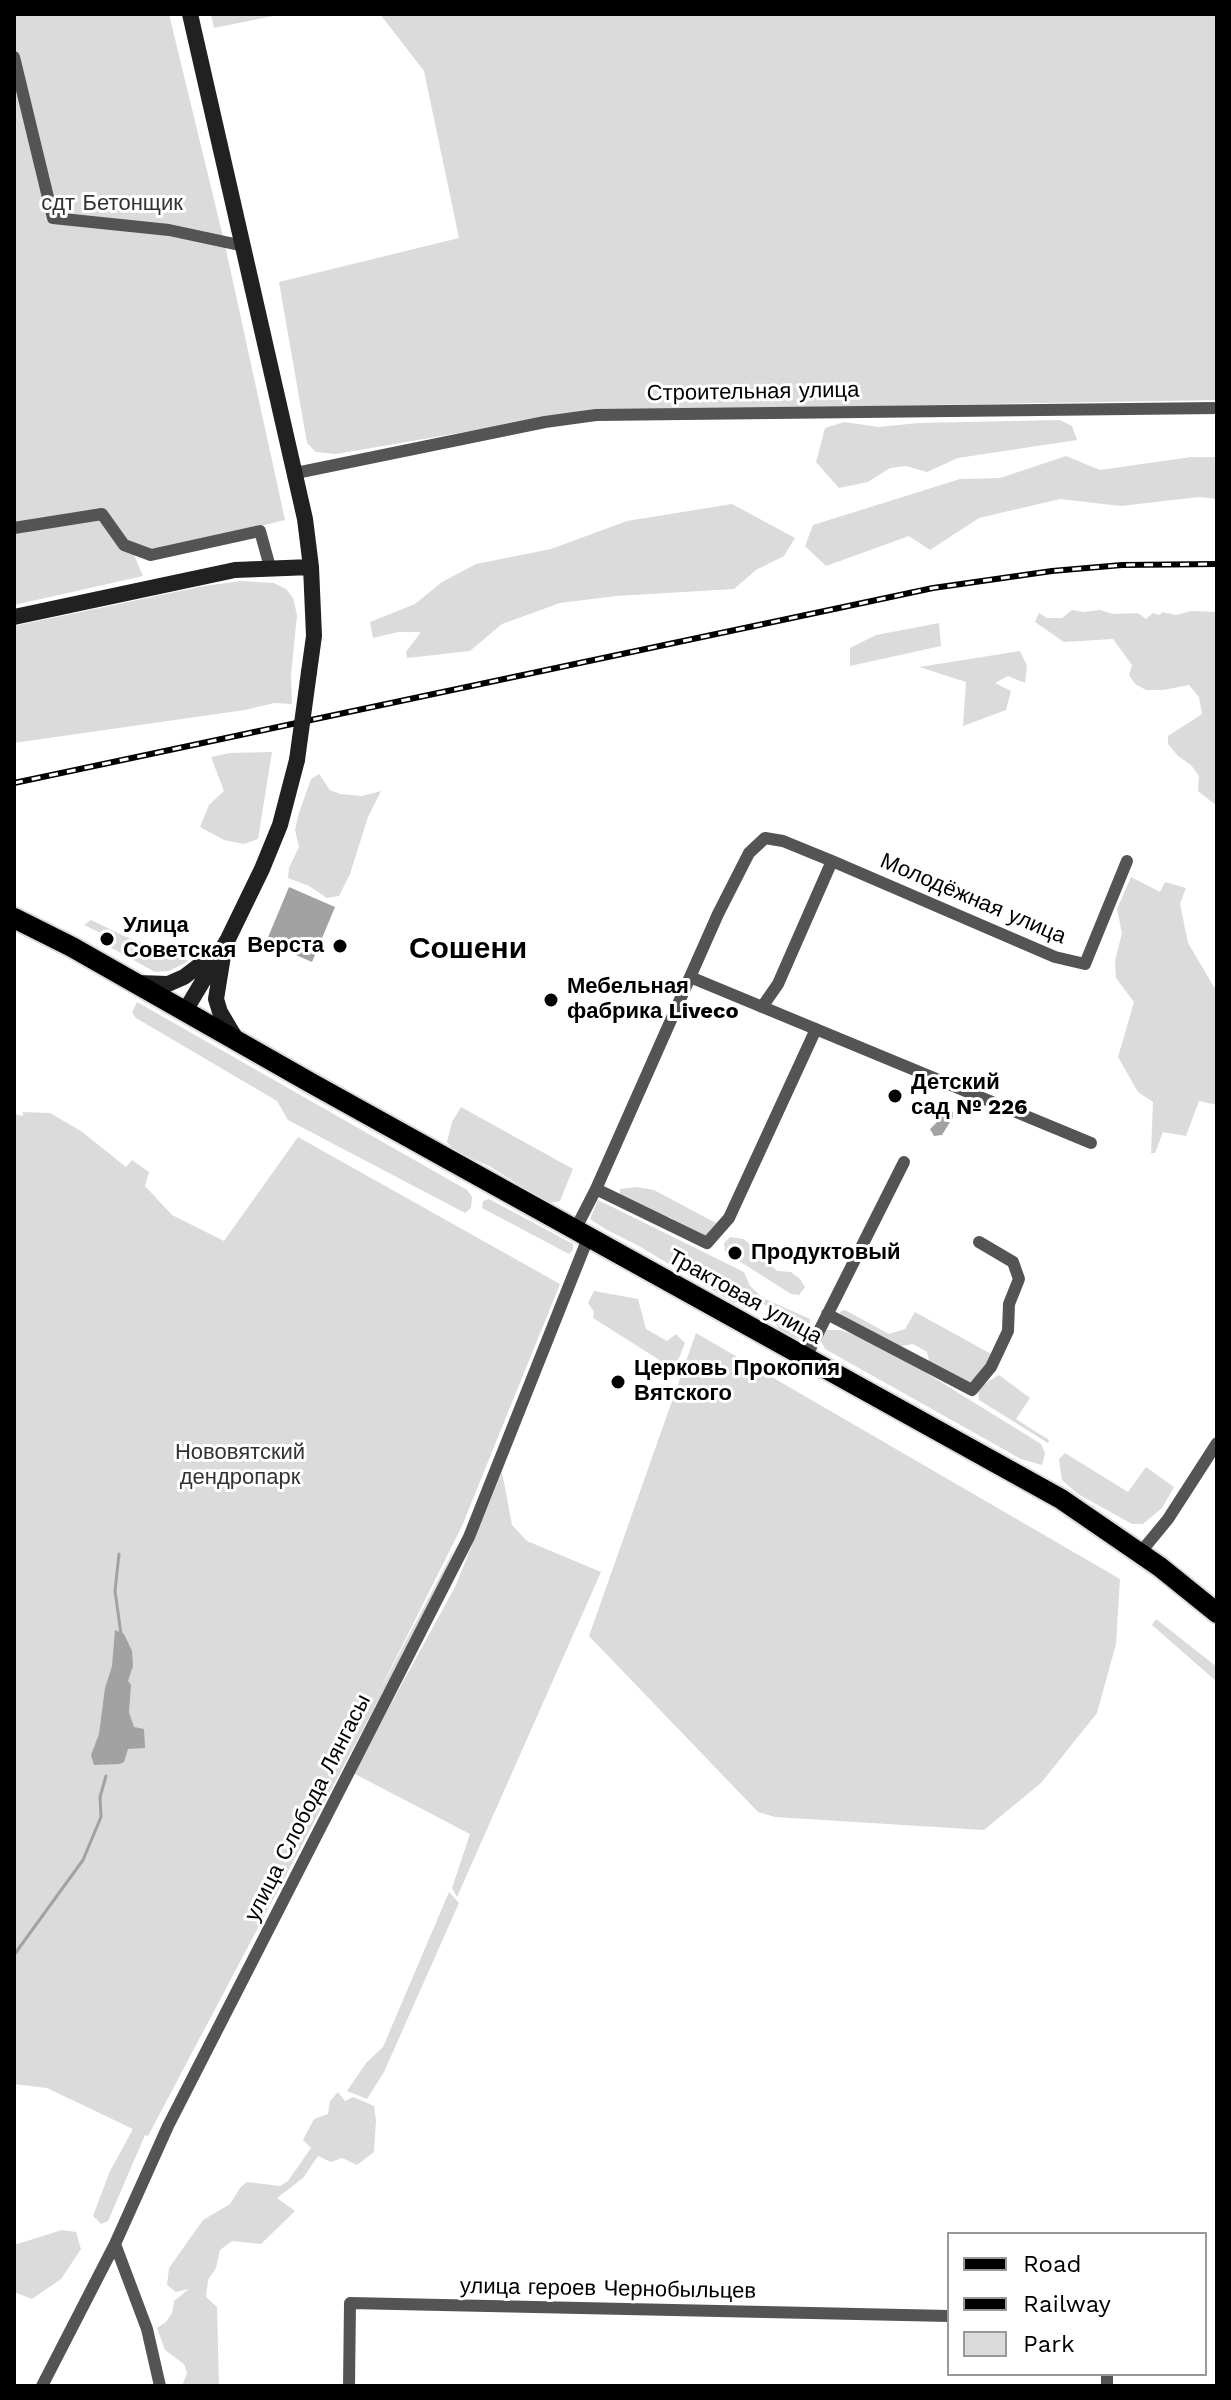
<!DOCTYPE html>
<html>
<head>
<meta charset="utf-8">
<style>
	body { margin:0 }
	#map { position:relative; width:1231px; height:2400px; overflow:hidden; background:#fff; font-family:"Work Sans",sans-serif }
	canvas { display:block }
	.frame { position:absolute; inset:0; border:16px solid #000; pointer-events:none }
	.legend { position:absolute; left:947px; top:2232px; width:260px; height:144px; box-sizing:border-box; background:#fff; border:2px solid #999; margin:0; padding:10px 14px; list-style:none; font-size:24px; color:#000 }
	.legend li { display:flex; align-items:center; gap:16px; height:40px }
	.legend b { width:40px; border:2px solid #999 }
</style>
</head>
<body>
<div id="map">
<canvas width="1231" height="2400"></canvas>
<div class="frame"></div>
<ul class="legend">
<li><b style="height:10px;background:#000"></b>Road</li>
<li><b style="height:10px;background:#000"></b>Railway</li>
<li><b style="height:22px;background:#dbdbdb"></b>Park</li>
</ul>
</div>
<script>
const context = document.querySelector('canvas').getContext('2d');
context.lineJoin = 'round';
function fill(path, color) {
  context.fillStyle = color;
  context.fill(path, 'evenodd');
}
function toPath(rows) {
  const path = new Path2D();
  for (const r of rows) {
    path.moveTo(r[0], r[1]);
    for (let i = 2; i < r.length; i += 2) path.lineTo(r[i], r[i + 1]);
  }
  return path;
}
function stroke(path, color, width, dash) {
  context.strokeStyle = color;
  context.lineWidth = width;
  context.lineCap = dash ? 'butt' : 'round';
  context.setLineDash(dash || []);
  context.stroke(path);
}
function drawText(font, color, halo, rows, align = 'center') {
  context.font = font + ' "Work Sans",sans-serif';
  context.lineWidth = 6;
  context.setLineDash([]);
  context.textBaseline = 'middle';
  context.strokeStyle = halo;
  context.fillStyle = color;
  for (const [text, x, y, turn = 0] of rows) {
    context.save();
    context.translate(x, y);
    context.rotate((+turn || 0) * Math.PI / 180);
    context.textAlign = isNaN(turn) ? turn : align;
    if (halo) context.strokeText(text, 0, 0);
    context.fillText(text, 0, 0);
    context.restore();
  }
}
const green = toPath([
	[14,14,169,14,225,245,285,520,163,550,130,545,143,576,14,605],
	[211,14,283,14,214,28],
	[380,14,1217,14,1217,400,587,411,336,454,316,452,307,443,279,282,459,238,424,71],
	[1060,420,1072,426,1077,440,958,458,927,472,906,466,890,468,868,482,839,488,816,462,825,428,844,422,879,427,918,423],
	[1066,456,1100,470,1191,457,1217,457,1217,499,1199,497,1121,506,1060,499,979,518,930,550,909,536,826,566,805,546,813,525,960,479,1000,478],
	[732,504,795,538,784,556,756,570,734,589,616,596,560,603,502,624,470,651,407,658,406,652,421,632,398,632,373,638,370,622,415,604,442,582,476,564,551,549,627,521],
	[241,581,274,583,286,589,293,598,297,615,291,675,292,704,274,703,245,710,14,743,14,626,204,586],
	[1072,610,1083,612,1100,610,1113,614,1138,613,1146,619,1153,613,1160,615,1162,612,1176,615,1191,611,1217,612,1217,806,1198,791,1199,776,1191,765,1178,756,1168,744,1168,736,1202,714,1199,697,1189,685,1163,690,1146,690,1135,684,1129,675,1132,665,1113,639,1064,642,1035,622,1039,613,1047,618,1062,618],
	[939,623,941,646,850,666,850,648,876,635],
	[1020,651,1027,666,1025,683,1008,676,995,683,1011,691,1006,710,963,726,966,682,919,667],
	[272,752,258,839,244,844,224,840,200,827,209,805,224,791,211,757,229,753],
	[319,774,330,790,340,794,362,796,381,791,368,817,350,874,339,896,327,898,309,886,288,878,289,868,299,847,295,830,298,816,311,779],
	[1131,877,1160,892,1165,882,1186,888,1180,904,1188,943,1217,992,1217,1105,1199,1101,1186,1136,1163,1132,1155,1153,1151,1153,1153,1102,1138,1092,1118,1057,1134,1002,1116,978,1115,961,1122,933,1117,909],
	[91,920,124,936,189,961,169,971,155,972,108,946,111,938,84,925],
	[137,1002,467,1190,472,1197,471,1208,465,1213,288,1120,277,1101,136,1018,132,1013],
	[461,1107,573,1169,560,1201,549,1203,489,1166,455,1151,447,1142,452,1122],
	[23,1112,50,1113,81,1131,126,1167,132,1160,149,1172,145,1186,172,1215,224,1241,298,1137,560,1284,462,1526,375,1700,460,1538,433,1597,148,2136,145,2135,108,2221,101,2224,93,2216,110,2171,133,2129,47,2088,14,2084,14,1114,23,1116],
	[637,1187,654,1190,716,1223,705,1237,689,1232,670,1217,655,1216,620,1200,620,1189],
	[489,1199,573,1244,573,1250,569,1254,482,1208,483,1201],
	[598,1200,744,1272,750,1286,763,1298,810,1319,810,1329,804,1340,795,1338,779,1329,773,1320,772,1309,750,1296,734,1303,639,1246,607,1230,590,1219],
	[730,1237,744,1239,777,1271,791,1272,800,1279,805,1287,799,1295,791,1294,725,1252,724,1243],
	[594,1291,638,1299,646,1329,667,1341,676,1334,685,1343,679,1358,672,1368,593,1318,594,1312,588,1303],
	[845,1310,889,1334,905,1329,915,1312,993,1355,976,1383,964,1382,929,1361,927,1352,913,1344,901,1346,887,1341,839,1316,841,1311],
	[825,1330,840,1330,863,1338,923,1371,1041,1444,1045,1453,1042,1465,1021,1459,825,1349,821,1341],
	[696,1333,1120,1579,1116,1644,1097,1713,1041,1783,984,1830,775,1817,758,1812,589,1636],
	[999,1375,1030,1398,1016,1419,1049,1440,1048,1443,979,1400,978,1388],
	[1065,1453,1128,1492,1146,1467,1174,1487,1162,1508,1143,1524,1132,1524,1078,1494,1062,1480,1059,1459],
	[502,1472,512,1525,527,1541,601,1572,457,1897,452,1888,470,1834,353,1773,455,1587],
	[1156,1619,1217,1667,1217,1682,1152,1625],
	[449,1892,459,1903,384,2072,367,2099,347,2091,366,2063,383,2047],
	[338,2092,345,2101,353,2097,374,2106,376,2120,374,2152,357,2165,342,2158,331,2162,318,2156,303,2178,277,2198,295,2211,261,2244,232,2241,220,2250,216,2268,208,2280,206,2297,217,2307,219,2386,182,2386,187,2373,184,2364,165,2350,157,2328,166,2322,172,2313,174,2301,189,2289,176,2292,167,2285,169,2268,203,2220,230,2204,240,2188,247,2182,280,2186,288,2181,311,2148,303,2140,314,2119,328,2114,330,2101],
	[62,2230,76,2232,81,2249,61,2279,32,2299,14,2292,14,2245]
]);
const water = toPath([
	[289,887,335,907,312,962,266,942],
	[945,1109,953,1112,953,1117,942,1135,934,1136,930,1129,941,1118],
	[115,1630,124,1634,132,1651,133,1666,128,1681,131,1685,129,1712,134,1727,144,1729,145,1748,128,1749,124,1762,120,1764,94,1765,91,1755,99,1734,105,1688,112,1666]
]);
const stream = toPath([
	[119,1554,115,1591,121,1634],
	[14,1955,83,1860,101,1817,100,1797,106,1776]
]);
const street = toPath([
	[14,57,53,218,169,230,244,246],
	[296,473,545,422,596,415,1217,408],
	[14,528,102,514,124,545,151,555,260,531,270,567],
	[690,977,1091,1143],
	[762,1007,778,984,832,861],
	[596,1189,718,914,749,853,765,838,783,841,832,861,1055,957,1085,964,1127,861],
	[575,1230,596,1189,707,1243,729,1218,816,1029],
	[827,1314,972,1390,991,1367,1008,1331,1009,1304,1019,1279,1013,1262,979,1242],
	[806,1357,904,1162],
	[1140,1553,1168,1519,1217,1443],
	[115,2244,147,2329,160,2386],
	[42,2386,115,2244,168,2126,469,1537,588,1238],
	[349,2386,350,2303,949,2316],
	[1107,2386,1107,2374]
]);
const secondary = toPath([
	[190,14,305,519,311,567,314,636,309,672],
	[14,617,235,570,311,567],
	[223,956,216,999,220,1012,236,1039],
	[138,983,168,984,184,977,213,955],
	[185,1011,228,939,262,869,280,825,297,760]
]);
const primary = toPath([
	[14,918,72,947,311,1083,1061,1499,1160,1567,1217,1613]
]);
const rail = toPath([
	[14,783,933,588,1052,571,1122,565,1217,564]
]);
const secondaryBridge = toPath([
	[297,760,309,672]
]);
const markers = [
	[107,939,8,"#000"],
	[340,946,8,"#000"],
	[551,1000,8,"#000"],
	[895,1096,8,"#000"],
	[735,1253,8,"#000"],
	[618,1382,8,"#000"]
];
const parkNames = [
	["сдт Бетонщик",112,204],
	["Нововятский",240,1453],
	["дендропарк",240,1478]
];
const streetNames = [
	["Строительная улица",753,392,-1],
	["Молодёжная улица",973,899,23],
	["Трактовая улица",745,1297,29],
	["улица Слобода Лянгасы",308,1808,-63],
	["улица героев Чернобыльцев",608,2289,1]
];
const poiNames = [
	["Улица",123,926],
	["Советская",123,951],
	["Верста",324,946,"right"],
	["Мебельная",567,987],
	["фабрика Liveco",567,1012],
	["Детский",911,1083],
	["сад № 226",911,1108],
	["Продуктовый",751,1253],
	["Церковь Прокопия",634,1369],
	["Вятского",634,1394]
];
const districtNames = [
	["Сошени",468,949]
];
fill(green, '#dbdbdb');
fill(water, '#a2a2a2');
stroke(stream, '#a2a2a2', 3);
stroke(primary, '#dbdbdb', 24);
stroke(street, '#545454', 12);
stroke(secondary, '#212121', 16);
stroke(primary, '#000', 20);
stroke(rail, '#000', 6);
stroke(rail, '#fff', 3, [9]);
stroke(secondaryBridge, '#212121', 16);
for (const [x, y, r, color] of markers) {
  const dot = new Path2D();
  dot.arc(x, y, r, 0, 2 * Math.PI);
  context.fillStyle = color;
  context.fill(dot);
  stroke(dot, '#fff', 3);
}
drawText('22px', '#323232', '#fff', parkNames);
drawText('22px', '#000', '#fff', streetNames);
drawText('bold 22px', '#000', '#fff', poiNames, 'left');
drawText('bold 30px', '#000', '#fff', districtNames);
</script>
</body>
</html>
